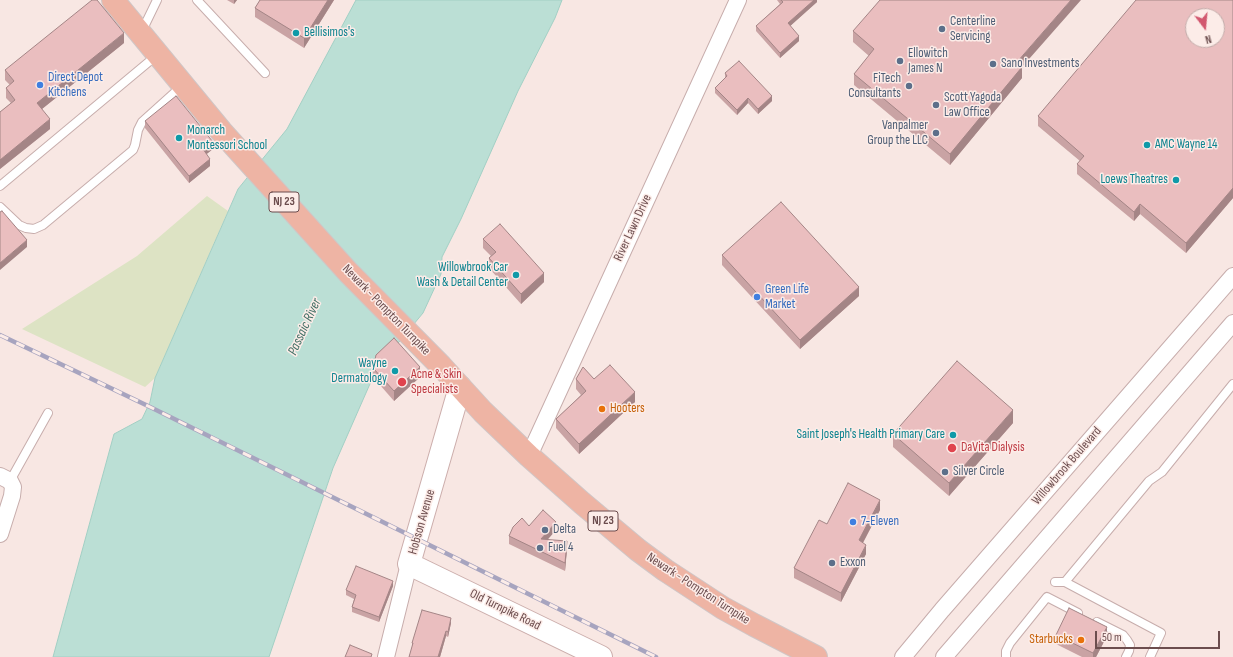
<!DOCTYPE html>
<html>
<head>
<meta charset="utf-8">
<style>
	body { margin:0 }
	#map { position:relative; width:1233px; height:657px; overflow:hidden; background:#f8e7e3; font-family:"Sofia Sans Condensed",sans-serif }
	canvas { display:block }
	.north { position:absolute; left:1185px; top:8px; width:40px; height:40px; box-sizing:border-box; background:#fcece8; border:1px solid #c2acaa; border-radius:50%; rotate:164deg; font-size:11px; font-weight:700; line-height:16px; text-align:center; color:#6c4d4e }
	.north::after { content:''; display:block; margin:auto; width:14px; height:18px; background:#d2586f; clip-path:polygon(50% 0,100% 100%,50% 72%,0 100%) }
	.scale { position:absolute; left:1095px; top:631px; width:125px; height:18px; box-sizing:border-box; border:2px solid #6c4d4e; border-top:0; padding-left:5px; font-size:12px; line-height:14px; white-space:nowrap; color:#6c4d4e; -webkit-text-stroke:3px #fcece8; paint-order:stroke }
</style>
</head>
<body>
<div id="map">
<canvas width="1233" height="657"></canvas>
<div class="north">N</div>
<div class="scale">50 m</div>
</div>
<script>
const context = document.querySelector('canvas').getContext('2d');
context.lineJoin = 'round';
function fill(path, color) {
  context.fillStyle = color;
  context.fill(path, 'evenodd');
}
function toPath(rows) {
  const path = new Path2D();
  for (const r of rows) {
    path.moveTo(r[0], r[1]);
    for (let i = 2; i < r.length; i += 2) path.lineTo(r[i], r[i + 1]);
  }
  return path;
}
function stroke(path, color, width, dash) {
  context.strokeStyle = color;
  context.lineWidth = width;
  context.lineCap = dash ? 'butt' : 'round';
  context.setLineDash(dash || []);
  context.stroke(path);
}
function drawText(font, color, halo, rows, align = 'center') {
  context.font = font + ' "Sofia Sans Condensed",sans-serif';
  context.lineWidth = 3;
  context.setLineDash([]);
  context.textBaseline = 'middle';
  context.strokeStyle = halo;
  context.fillStyle = color;
  for (const [text, x, y, turn = 0] of rows) {
    context.save();
    context.translate(x, y);
    context.rotate((+turn || 0) * Math.PI / 180);
    context.textAlign = isNaN(turn) ? turn : align;
    if (halo) context.strokeText(text, 0, 0);
    context.fillText(text, 0, 0);
    context.restore();
  }
}
const green = toPath([
	[207,196,228,211,155,378,145,387,22,329,137,256]
]);
const water = toPath([
	[356,0,562,0,555,18,518,91,461,219,442,257,441,274,423,313,394,348,376,365,373,377,333,468,269,657,53,657,114,434,142,419,150,402,155,378,238,189,287,129,356,0]
]);
const lane = toPath([
	[197,0,265,73],
	[142,31,157,0],
	[0,186,157,55],
	[0,207,19,225,26,228,34,229,43,225,133,150,135,145,138,130,142,122,182,86],
	[10,481,48,413],
	[1055,582,1065,582,1161,633,1150,657],
	[1065,582,1149,481,1162,472,1233,384],
	[1097,622,1123,635,1127,640,1130,645,1129,651,1126,657],
	[1006,657,1006,651,1010,643,1047,597,1078,613]
]);
const street = toPath([
	[529,456,738,0],
	[0,476,10,481,13,487,12,496,0,534],
	[386,657,409,564],
	[903,657,942,610,1233,276],
	[944,657,1233,323]
]);
const secondary = toPath([
	[460,387,409,564,601,657]
]);
const primary = toPath([
	[113,0,221,131,348,272,441,366,483,412,529,456,582,503,638,550,665,570,723,608,754,625,816,657]
]);
const rail = toPath([
	[0,335,146,405,656,657]
]);
const wall = toPath([
	[227,0,237,0,234,4],
	[260,0,334,0,304,48,255,17,255,8],
	[777,0,817,0,817,2,790,26,799,41,780,58,756,31,756,26,780,4],
	[1233,0,1233,198,1186,253,1140,214,1134,221,1077,174,1077,164,1080,161,1038,126,1038,116],
	[853,31,1022,67,1022,78,950,165,854,85,854,74,869,56,853,42],
	[124,43,42,109,50,129,0,169,0,112,11,103,6,98,6,88,10,85,5,80,5,70],
	[725,73,772,101,758,114,748,103,737,115,715,93,715,88,725,78],
	[145,121,213,149,206,154,210,166,189,183,145,128],
	[483,239,544,282,521,304,489,268,489,258,491,256,483,248],
	[722,255,859,296,800,349,722,265],
	[373,368,420,377,394,401,373,377],
	[576,379,594,379,635,402,579,454,556,428,556,419,581,395,576,389],
	[1013,423,949,496,893,447,893,434],
	[880,510,863,543,866,554,841,602,794,578,794,568,827,524],
	[529,526,556,530,548,539,567,549,565,571,509,544,509,536],
	[393,586,379,622,352,612,352,607,354,599,346,595,346,590],
	[451,623,448,637,446,636,440,657,409,657,412,648,412,643],
	[1056,635,1107,636,1096,657,1082,657,1056,644]
]);
const shadedWall = toPath([
	[234,0,237,0,234,4],
	[328,0,334,0,304,48,304,38],
	[814,0,817,0,817,2,788,28,788,23],
	[1071,0,1081,0,1022,67,1022,78,950,165,950,154,1017,62],
	[124,33,124,43,37,113,37,103],
	[799,36,799,41,780,58,780,53],
	[772,96,772,101,758,114,758,109],
	[748,98,748,103,737,115,737,110],
	[50,119,50,129,0,169,0,160],
	[213,142,213,149,203,157,203,149],
	[210,159,210,166,189,183,189,176],
	[1233,188,1233,198,1186,253,1186,243],
	[1140,204,1140,214,1134,221,1134,212],
	[27,240,27,247,0,270,0,263],
	[544,273,544,282,521,304,521,294],
	[859,287,859,296,800,349,800,340],
	[420,367,420,377,394,401,394,391],
	[635,392,635,402,579,454,579,444],
	[1013,410,1013,423,949,496,949,483],
	[880,500,880,510,859,550,859,540],
	[556,522,556,530,541,547,541,539],
	[567,541,567,549,565,571,565,563],
	[866,545,866,554,841,602,841,593],
	[393,581,393,586,379,622,379,617],
	[451,618,451,623,448,637,448,632],
	[1107,627,1107,636,1096,657,1093,657,1093,653],
	[446,631,446,636,440,657,438,657]
]);
const building = toPath([
	[92,0,97,0,124,33,37,103,50,119,0,160,0,112,15,100,6,88,14,81,5,70,92,0],
	[260,0,328,0,304,38,255,8,260,0],
	[781,0,814,0,788,23,799,36,780,53,756,26,783,2,781,0],
	[880,0,1071,0,1017,62,1022,67,950,154,854,74,874,49,853,31,880,0],
	[1136,0,1233,0,1233,188,1186,243,1140,204,1134,212,1077,164,1084,156,1038,116,1136,0],
	[1193,16,1217,16,1217,40,1193,40,1193,16],
	[739,61,772,96,758,109,748,98,737,110,715,88,727,76,725,73,739,61],
	[176,96,213,142,203,149,210,159,189,176,145,121,176,96],
	[781,202,859,287,800,340,722,255,781,202],
	[2,211,27,240,0,263,0,212,2,211],
	[500,224,544,273,521,294,489,258,496,252,483,239,500,224],
	[394,338,420,367,394,391,373,368,376,355,394,338],
	[957,361,1013,410,949,483,893,434,957,361],
	[610,365,635,392,579,444,556,419,586,391,576,379,583,367,594,379,610,365],
	[848,483,880,500,859,540,866,545,841,593,794,568,819,520,827,524,848,483],
	[543,510,556,522,541,539,567,541,565,563,509,536,513,527,522,518,529,526,543,510],
	[356,566,393,581,379,617,352,607,356,595,346,590,356,566],
	[1069,608,1107,627,1093,653,1056,635,1069,608],
	[422,610,451,618,448,632,446,631,438,657,409,657,413,643,412,643,422,610],
	[350,645,372,654,371,657,345,657,350,645]
]);
const markers = [
	[942,29,4,"#5c6f8a"],
	[296,33,4,"#0f9aa8"],
	[900,61,4,"#5c6f8a"],
	[993,64,4,"#5c6f8a"],
	[40,85,4,"#3f7fe0"],
	[909,86,4,"#5c6f8a"],
	[936,105,4,"#5c6f8a"],
	[936,133,4,"#5c6f8a"],
	[179,138,4,"#0f9aa8"],
	[1147,145,4,"#0f9aa8"],
	[1176,180,4,"#0f9aa8"],
	[516,275,4,"#0f9aa8"],
	[757,297,4,"#3f7fe0"],
	[395,371,4,"#0f9aa8"],
	[402,382,5,"#e0444e"],
	[602,409,4,"#e8710a"],
	[953,435,4,"#0f9aa8"],
	[952,448,5,"#e0444e"],
	[945,472,4,"#5c6f8a"],
	[853,522,4,"#3f7fe0"],
	[545,530,4,"#5c6f8a"],
	[540,548,4,"#5c6f8a"],
	[832,563,4,"#5c6f8a"],
	[1081,640,4,"#e8710a"]
];
const shields = [
	[284,202,30],
	[603,521,30]
];
const shieldNames = [
	["NJ 23",284,202],
	["NJ 23",603,521]
];
const serviceNames = [
	["Centerline",950,22],
	["Servicing",950,37],
	["Ellowitch",908,54],
	["James N",908,69],
	["Sano Investments",1001,64],
	["FiTech",901,79,"right"],
	["Consultants",901,94,"right"],
	["Scott Yagoda",944,98],
	["Law Office",944,113],
	["Vanpalmer",928,126,"right"],
	["Group the LLC",928,141,"right"],
	["Silver Circle",953,472],
	["Delta",553,530],
	["Fuel 4",548,548],
	["Exxon",840,563]
];
const cultureNames = [
	["Bellisimos's",304,33,"left"],
	["Monarch",187,131,"left"],
	["Montessori School",187,146,"left"],
	["AMC Wayne 14",1155,145,"left"],
	["Loews Theatres",1168,180],
	["Willowbrook Car",508,268],
	["Wash & Detail Center",508,283],
	["Wayne",387,364],
	["Dermatology",387,379],
	["Saint Joseph's Health Primary Care",945,435]
];
const shopNames = [
	["Direct Depot",48,78],
	["Kitchens",48,93],
	["Green Life",765,290],
	["Market",765,305],
	["7-Eleven",861,522]
];
const streetNames = [
	["River Lawn Drive",633,228,-65],
	["Newark - Pompton Turnpike",386,310,46],
	["Willowbrook Boulevard",1067,466,-49],
	["Hobson Avenue",422,522,-74],
	["Newark - Pompton Turnpike",698,589,33],
	["Old Turnpike Road",505,610,26]
];
const healthNames = [
	["Acne & Skin",411,375],
	["Specialists",411,390],
	["DaVita Dialysis",961,448]
];
const foodNames = [
	["Hooters",610,409],
	["Starbucks",1073,640,"right"]
];
const waterNames = [
	["Passaic River",305,327,-65]
];
fill(green, '#dde3c4');
fill(water, '#bbdfd5');
stroke(water, '#a2cfc4', 1);
stroke(lane, '#c7adac', 10);
stroke(street, '#c7adac', 18);
stroke(secondary, '#ccaeac', 24);
stroke(primary, '#d0c6c6', 24);
stroke(lane, '#fff', 8);
stroke(street, '#fff', 16);
stroke(secondary, '#fff', 22);
stroke(primary, '#eeb4a4', 22);
stroke(rail, '#a7a4bf', 4.5);
stroke(rail, '#fcece8', 3, [9]);
fill(wall, '#c9a3a4');
fill(shadedWall, '#a48586');
fill(building, '#eabebf');
stroke(building, '#a48586', 1);
for (const [x, y, r, color] of markers) {
  const dot = new Path2D();
  dot.arc(x, y, r, 0, 2 * Math.PI);
  context.fillStyle = color;
  context.fill(dot);
  stroke(dot, '#fcece8', 1.5);
}
for (const [x, y, w] of shields) {
  const box = new Path2D();
  box.roundRect(x - w / 2, y - 10, w, 20, 3);
  context.fillStyle = '#fcece8';
  context.fill(box);
  stroke(box, '#6c4d4e', 1);
}
drawText('bold 12px', '#6c4d4e', null, shieldNames);
drawText('13px', '#4e5e75', '#fcece8', serviceNames, 'left');
drawText('13px', '#0d838f', '#fcece8', cultureNames, 'right');
drawText('13px', '#366cbe', '#fcece8', shopNames, 'left');
drawText('13px', '#6c4d4e', '#fcece8', streetNames);
drawText('13px', '#be3a42', '#fcece8', healthNames, 'left');
drawText('13px', '#c56008', '#fcece8', foodNames, 'left');
drawText('italic 14px', '#437066', '#fcece8', waterNames);
</script>
</body>
</html>
